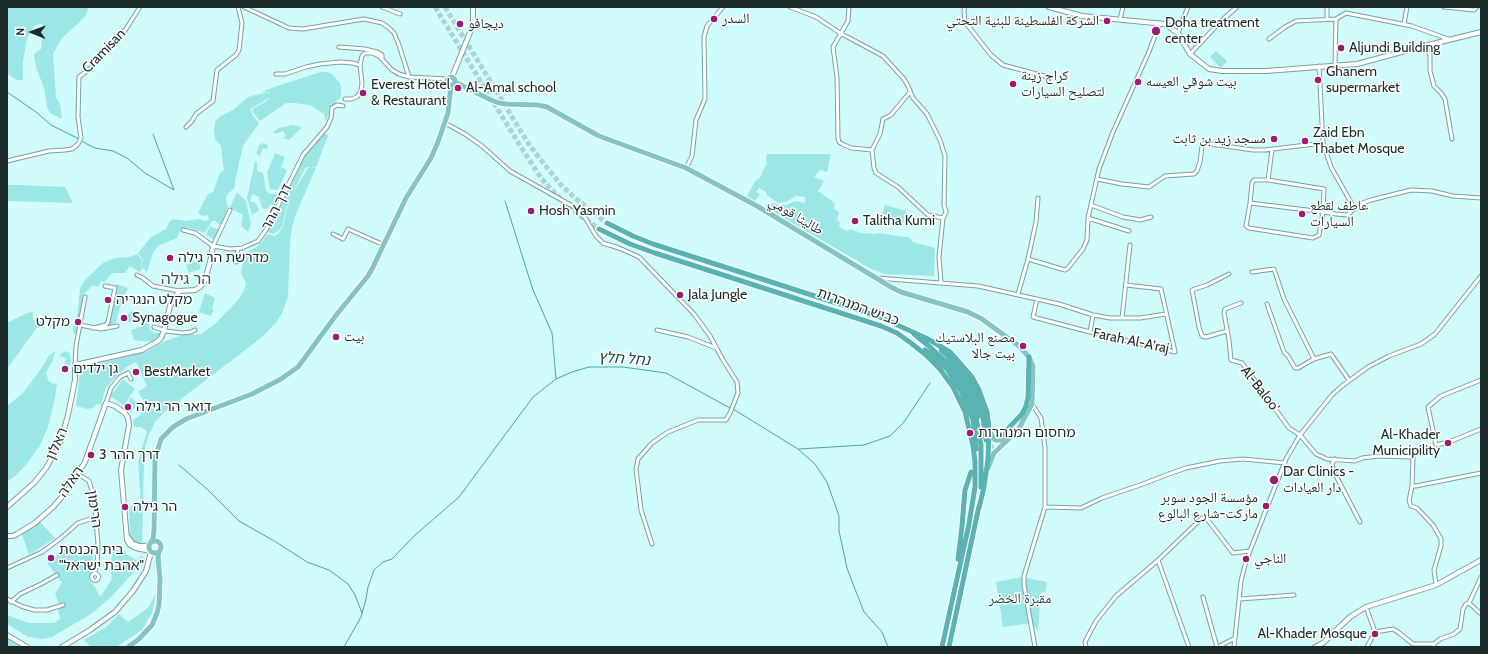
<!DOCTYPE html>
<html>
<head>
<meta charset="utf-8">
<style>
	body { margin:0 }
	#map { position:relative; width:1488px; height:654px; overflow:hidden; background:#d1fcfc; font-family:Cabin,sans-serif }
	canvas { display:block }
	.frame { position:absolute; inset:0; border:8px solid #1b2b2b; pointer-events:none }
	.north { position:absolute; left:12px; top:12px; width:40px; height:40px; -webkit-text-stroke:3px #fff; paint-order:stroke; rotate:271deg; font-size:11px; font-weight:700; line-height:16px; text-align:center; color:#1b2b2b }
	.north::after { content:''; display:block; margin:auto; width:14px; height:18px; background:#1b2b2b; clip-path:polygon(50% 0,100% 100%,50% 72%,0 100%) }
</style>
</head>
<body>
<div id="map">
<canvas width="1488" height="654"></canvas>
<div class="frame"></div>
<div class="north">N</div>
</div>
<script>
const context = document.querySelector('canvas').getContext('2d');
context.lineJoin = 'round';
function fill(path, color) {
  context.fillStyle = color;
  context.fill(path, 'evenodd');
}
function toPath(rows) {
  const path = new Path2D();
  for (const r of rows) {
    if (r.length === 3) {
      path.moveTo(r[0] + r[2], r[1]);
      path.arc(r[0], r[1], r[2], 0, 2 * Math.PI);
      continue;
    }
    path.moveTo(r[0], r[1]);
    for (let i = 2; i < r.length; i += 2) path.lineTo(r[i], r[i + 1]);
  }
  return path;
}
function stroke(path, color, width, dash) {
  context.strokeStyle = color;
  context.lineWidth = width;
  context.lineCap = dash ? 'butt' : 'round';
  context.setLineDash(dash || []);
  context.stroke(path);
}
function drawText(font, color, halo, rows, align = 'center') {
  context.font = font + ' Cabin,"Noto Naskh Arabic","Noto Sans Hebrew",sans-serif';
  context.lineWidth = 3;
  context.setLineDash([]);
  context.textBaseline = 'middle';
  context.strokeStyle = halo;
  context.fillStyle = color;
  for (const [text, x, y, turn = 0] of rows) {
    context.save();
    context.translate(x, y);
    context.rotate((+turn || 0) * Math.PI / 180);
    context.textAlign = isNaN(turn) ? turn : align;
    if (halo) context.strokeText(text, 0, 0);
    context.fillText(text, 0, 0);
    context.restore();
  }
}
const green = toPath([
	[7,7,89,7,85,17,62,38,53,54,56,98,60,104,62,119,50,113,47,107,44,88,36,67,34,54,41,49,43,24,35,25,27,38,23,61,23,80,17,80,7,74],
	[1216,51,1227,61,1221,68,1210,57],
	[321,72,327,72,332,74,340,83,341,88,341,97,331,106,326,123,324,114,310,105,294,103,286,103,260,121,252,111,254,108,267,101,270,97,266,100,250,109,253,116,259,123,243,146,235,181,235,187,228,194,226,199,228,206,223,221,220,225,215,221,212,221,205,233,190,228,184,228,179,232,177,238,158,246,153,253,147,272,141,267,142,270,139,272,130,266,125,273,112,273,105,282,101,281,99,287,93,285,83,295,77,335,73,332,74,322,78,312,80,288,85,280,103,263,115,258,129,257,137,254,142,260,141,267,143,260,138,253,151,237,166,229,170,221,173,219,186,221,199,219,205,221,209,220,208,215,202,216,198,213,208,194,213,192,220,173,224,170,221,146,215,139,214,129,216,120,219,117,233,110,248,97,268,92,270,96,269,92,261,92,280,85],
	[293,125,302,127,289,140,283,138,286,136,283,131,275,134,273,132,279,128],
	[324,132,328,136,316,167,307,167,304,170,293,193,308,168,312,167,316,168,296,214,292,228,290,242,288,297,282,313,276,323,261,338,164,412,155,422,149,435,145,448,144,462,142,544,137,543,131,538,130,535,129,506,141,505,138,462,147,431,141,427,134,427,133,420,138,417,147,406,138,392,147,386,136,362,126,367,111,382,105,389,101,405,96,404,95,407,88,409,76,406,80,372,87,370,92,365,146,352,163,342,185,334,195,335,201,334,215,324,237,301,244,291,246,283,241,273,245,253,258,246,268,234,274,236,278,234,283,227,287,208,293,194,286,209,282,227,277,232,273,234,268,232,303,160,313,144],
	[263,143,268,145,267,149,263,148,260,156,256,154,259,145],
	[275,153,285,157,281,167,287,170,278,190,270,189,267,173],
	[767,154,831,154,827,172,820,170,814,177,824,181,818,191,835,203,834,209,839,212,837,220,840,223,839,227,848,231,850,229,861,233,874,234,880,233,904,237,909,237,913,242,935,248,934,276,885,274,871,269,765,207,767,203,773,203,779,205,786,205,795,201,805,203,805,197,796,196,786,202,778,203,767,195,766,192,759,188,756,192,760,194,755,201,747,196,756,180,760,178,767,163,766,162],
	[255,161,257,162,257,169,258,171,263,173,266,191,270,194,281,194,275,206,271,204,267,209,262,208,259,197,252,194,250,201,256,203,259,210,252,215,247,198],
	[7,185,20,185,65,187,73,203,7,201],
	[237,192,246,201,251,224,248,232,241,226,243,215,230,208],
	[885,205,906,211,903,223,881,217],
	[210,226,219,230,213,239,206,235],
	[198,261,201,269,189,273,186,265],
	[117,284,128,288,120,307,116,322,110,326,103,327,108,324,110,320,113,297],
	[205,293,215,298,212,308,214,310,211,316,199,312],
	[132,311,140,311,140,318,134,317,132,322,128,322,128,314],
	[33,312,33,319,38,326,7,369,7,323,27,313],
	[142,319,149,320,150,330,154,333,162,333,153,342,134,340,131,330,141,327],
	[55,351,53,360,46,373,48,380,53,384,57,383,55,398,48,427,39,447,26,465,15,476,7,482,7,406,23,393,41,369,49,355],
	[64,351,70,353,71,361,69,367,64,365,66,358,59,356],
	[123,379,135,389,125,403,129,402,131,397,138,404,130,413,129,410,131,408,128,404,125,406,110,396],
	[40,522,55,538,29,555,22,534],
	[78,546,81,551,84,554,92,550,95,546,89,581,95,587,99,595,101,596,112,579,110,567,113,551,122,550,125,551,126,554,137,560,141,556,144,557,134,572,111,597,91,614,52,637,43,639,28,637,7,624,7,615,29,623,54,623,60,619,58,610,61,608,55,594,62,583,47,563,65,549,69,553],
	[1022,577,1047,582,1046,591,1041,593,1038,631,1031,623,1003,627,996,582],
	[156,593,152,613,142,630,116,647,91,647,84,640,105,628,119,614,128,622,148,608],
	[7,637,24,647,7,647]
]);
const stream = toPath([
	[7,92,36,112,51,125,79,139],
	[81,141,95,148,113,151,127,158,145,173,174,190,153,134],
	[505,201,533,290,552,333,556,379],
	[733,409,798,449,815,464,827,482,839,516,839,531,847,568,855,589,864,612,882,632,888,647],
	[799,449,864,445,890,436,904,422,930,383],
	[179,465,207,489,239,521,276,542,307,562,329,570,348,584,355,595,362,613],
	[344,647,361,617,366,599,368,587,374,570,383,562,392,559,414,536,459,497,533,397,556,379,572,372,589,367,623,367,666,373,730,408]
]);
const trunkTunnel = toPath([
	[435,7,519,144,541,178,566,205,599,229],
	[445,7,528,143,540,159,561,185,575,198,607,223],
	[971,472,980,459,999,438]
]);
const minor = toPath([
	[244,7,289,28,303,29,364,19,382,23,389,28,394,33,399,45,409,77],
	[382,7,400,14],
	[790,7,816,17,840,33,883,56,904,79,908,86,913,98,927,114,940,140,945,156,944,205,946,212,943,218,939,257,941,283],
	[849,7,848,21,833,47,837,77,838,138,839,142,844,145,852,148,872,150],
	[965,7,964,10,965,22,991,55,1003,65,1048,77],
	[1444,7,1474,10,1477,7],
	[1120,19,1123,7],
	[1327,19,1327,7],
	[1404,24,1407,7],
	[1178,33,1188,7],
	[1269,39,1285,27,1296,21,1336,19,1346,13,1412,26,1448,39],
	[1424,46,1430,55,1430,71,1434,86,1441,93,1445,99,1452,139],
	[339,47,365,49,377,52,382,55,382,59],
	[1190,54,1221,21,1237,7],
	[1335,65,1336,19],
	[1319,66,1323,143,1331,167,1354,208],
	[276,74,285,74,306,67,320,64,341,62,352,63,360,65],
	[910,92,891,115,883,119,880,134,872,150,874,168,876,173,898,187,928,215,943,218],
	[345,99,351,99,357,97,361,91,362,83,360,65,362,56,365,53,372,53,379,56,392,70,399,74,409,77,447,79],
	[445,123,465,134,482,146,510,171,576,208,586,219,596,236,603,243,619,248,639,257,694,314,710,336,723,360,737,382,738,393,730,413,726,420,698,420,668,432,652,443,638,459,636,469,641,510,652,544],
	[186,127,192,121,196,114,213,101,217,70,236,55,239,50,242,23,238,7],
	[7,161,49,151,65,150,72,149,78,144,81,138,78,117,79,77,93,66,126,29,140,7],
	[686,168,692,156,696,120,705,99,704,37,707,26,723,7],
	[1097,179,1122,184,1149,187,1165,176,1194,174,1197,171,1200,162,1202,146,1204,143,1253,150,1265,150,1323,143],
	[1268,180,1272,150],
	[1250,203,1252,183,1254,180,1268,180,1324,189,1323,212,1319,235,1313,238,1249,228,1246,226,1250,203,1323,212,1336,214,1347,215,1360,204,1371,200,1411,190,1432,191,1453,196,1481,198],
	[1091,205,1123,217,1140,220,1151,217],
	[1088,218,1129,231],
	[183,230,195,233,213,246,230,249,242,248,258,241,266,230,303,155,327,127,331,118,332,108,337,105,343,106],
	[333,234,343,239,348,229,384,245],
	[213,246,230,210],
	[1028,259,1065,270,1068,268,1083,249,1087,240,1088,218,1099,169,1113,132,1148,54,1160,23],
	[236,262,238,249],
	[1252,272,1274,269,1284,299,1314,359],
	[137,275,143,278,153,286,179,291],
	[877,278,978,286,1059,304,1093,315,1110,318,1140,318,1166,314],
	[1018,294,1028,259,1036,222,1038,198],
	[1037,299,1033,317,1090,332,1175,352,1161,289,1126,285],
	[1241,303,1225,309,1224,313,1229,340,1231,360,1242,363,1289,428,1300,435,1316,454,1327,459,1355,461,1362,458,1379,456,1413,457,1412,486,1416,486,1481,473],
	[1267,304,1284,352,1288,356,1295,368,1298,368,1314,359,1331,354,1349,380],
	[1122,318,1130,245],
	[80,325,101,329,117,326],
	[154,327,166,331,182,333,191,332,195,330],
	[93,328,106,325,108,322,115,288,105,286],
	[657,330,688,337,716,348],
	[1227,331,1206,337,1202,336,1199,327,1192,290,1207,285,1229,274],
	[1090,332,1093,315],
	[75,365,76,346,85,297],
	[1481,380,1441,396,1428,407,1436,445,1449,442,1481,429],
	[106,403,111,388,120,377,128,373,131,379],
	[1032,404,1041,418,1045,448,1045,507,1024,576,1024,585,1035,647],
	[1335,459,1332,464,1334,472,1360,522],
	[78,474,89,481,94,498,98,544,97,565,94,574],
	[1412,486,1409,501,1411,506,1417,508,1433,525,1441,539,1441,546,1434,570,1436,585],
	[1045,507,1081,508,1102,498,1143,484,1166,475,1186,468,1220,461,1243,459,1285,463],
	[1158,560,1189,647],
	[7,568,42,552,61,538,78,523,96,517],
	[95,577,3.5],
	[1203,597,1217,647],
	[7,599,21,606,34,610,47,610,63,605],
	[1240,599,1294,595],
	[11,602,20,594,41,584,57,575],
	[1469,603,1481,577],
	[1366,607,1375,632,1367,647],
	[1375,632,1393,629,1398,632,1413,644,1434,644,1433,647],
	[1434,644,1440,639,1454,634,1460,629,1463,609,1466,604,1469,603,1481,614],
	[1086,647,1085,642,1096,621,1116,596,1156,562,1202,518,1207,519,1233,553,1250,551],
	[1218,647,1235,638],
	[1234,647,1241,581,1246,561,1286,459,1300,435,1332,395,1342,386,1368,367,1389,356,1421,344,1435,334,1481,276]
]);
const tertiary = toPath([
	[1049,7,1082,16,1165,24,1178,33,1190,54,1209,69,1222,71,1266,71,1357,64,1424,46,1481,32],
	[452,77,473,25,473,7],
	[7,507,34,483,46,468,60,444,68,415,75,380,75,365,142,350,158,341,161,338,164,331,170,306,179,291,195,290,200,287,205,280,210,262,213,246],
	[7,536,13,536,17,534,35,523,53,507,67,491,85,462,106,403,115,406,125,413,128,418,129,425,121,470,127,540,130,545,136,548,150,551],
	[128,537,132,543,139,546,146,546,149,544],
	[7,635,27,647],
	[62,647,90,630,115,612,133,591,146,571,151,552],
	[1315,647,1323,643,1350,617,1366,607,1436,585,1481,560]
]);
const primary = toPath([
	[451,81,4],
	[455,82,491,100,499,103,506,104,538,105,547,107,599,136,686,168,757,206,891,287,901,292,968,312,982,319,1019,346,1029,357,1033,366,1032,404,1018,430,994,453,988,468],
	[989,429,992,436,995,440,1006,440],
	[155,547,6],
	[151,542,153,539,154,531,155,459,161,439,173,427,186,419,252,394,281,379,298,367,337,314,368,276,373,267,406,198,431,158,438,142,448,113,451,85],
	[128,647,139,639,152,625,157,613,159,605,160,580,158,556,159,552]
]);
const trunk = toPath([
	[607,223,633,236,653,244,880,317,928,339,950,352,972,377,979,390,987,412,989,428,988,459,984,487,979,508],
	[599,229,630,244,655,253,881,326,897,333,911,343,926,355,940,369,953,387,965,412,973,446,975,462,975,487,969,524,942,647],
	[914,334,930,347,946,362,961,382,969,400,976,417,981,445,981,487],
	[925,350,934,356,947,369,961,391,973,420,976,449],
	[941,350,960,368,972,384,982,410,986,440],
	[948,361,964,379,974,399,979,416],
	[1001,436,1022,414,1026,406,1028,397,1029,357],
	[958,559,962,526,965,490,971,472],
	[949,647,979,506]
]);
const markers = [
	[714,19,4,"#9b1c72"],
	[1107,21,4,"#9b1c72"],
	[460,24,4,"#9b1c72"],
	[1156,31,5,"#9b1c72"],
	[1341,48,4,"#9b1c72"],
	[1318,80,4,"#9b1c72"],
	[1138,82,4,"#9b1c72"],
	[1013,84,4,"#9b1c72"],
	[458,88,4,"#9b1c72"],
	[363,93,4,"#9b1c72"],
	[1274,139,4,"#9b1c72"],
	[1305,141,4,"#9b1c72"],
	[531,211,4,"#9b1c72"],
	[1302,214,4,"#9b1c72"],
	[855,221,4,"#9b1c72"],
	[170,258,4,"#9b1c72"],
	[680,295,4,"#9b1c72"],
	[108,300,4,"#9b1c72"],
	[124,318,4,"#9b1c72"],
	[78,322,4,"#9b1c72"],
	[336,337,4,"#9b1c72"],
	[1023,346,4,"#9b1c72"],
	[65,369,4,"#9b1c72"],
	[136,372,4,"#9b1c72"],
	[128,407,4,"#9b1c72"],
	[970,433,4,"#9b1c72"],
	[1448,443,4,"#9b1c72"],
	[91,455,4,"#9b1c72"],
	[1274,480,5,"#9b1c72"],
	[1266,506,4,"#9b1c72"],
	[125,507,4,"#9b1c72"],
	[51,558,4,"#9b1c72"],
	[1246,559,4,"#9b1c72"],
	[1375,634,4,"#9b1c72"]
];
const poiNames = [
	["السدر",722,19],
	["الشركة الفلسطينة للبنية التحتي",1099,21,"right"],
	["Doha treatment",1165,23],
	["center",1165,39],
	["ديجافو",468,24],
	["Aljundi Building",1349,48],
	["Ghanem",1326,72],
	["supermarket",1326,88],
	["كراج زينة",1021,76],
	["لتصليح السيارات",1021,92],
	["بيت شوقي العيسه",1146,82],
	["Everest Hotel",371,85],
	["& Restaurant",371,101],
	["Al-Amal school",466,88],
	["Zaid Ebn",1313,133],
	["Thabet Mosque",1313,149],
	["مسجد زيد بن ثابت",1266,139,"right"],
	["عاطف لقطع",1310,206],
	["السيارات",1310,222],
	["Hosh Yasmin",539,211],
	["Talitha Kumi",863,221],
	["מדרשת הר גילה",178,258],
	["Jala Jungle",688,295],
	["מקלט הנגריה",116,300],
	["Synagogue",132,318],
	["מקלט",70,322,"right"],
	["بيت",344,337],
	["مصنع البلاستيك",1015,338,"right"],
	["بيت جالا",1015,354,"right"],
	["גן ילדים",73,369],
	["BestMarket",144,372],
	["דואר הר גילה",136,407],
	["מחסום המנהרות",978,433],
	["Al-Khader",1440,435,"right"],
	["Municipility",1440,451,"right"],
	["דרך ההר 3",99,455],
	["Dar Clinics -",1283,472],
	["دار العيادات",1283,488],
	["مؤسسة الجود سوبر",1258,498,"right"],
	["ماركت-شارع البالوع",1258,514,"right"],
	["הר גילה",133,507],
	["בית הכנסת",59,550],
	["\"אהבת ישראל\"",59,566],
	["الناجي",1254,559],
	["Al-Khader Mosque",1367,634,"right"]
];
const streetNames = [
	["Cramisan",104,51,-46],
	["דרך ההר",277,207,-63],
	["طاليثا قومي",796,216,31],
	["כביש המנהרות",858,307,20],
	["Farah Al-A'raj",1131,341,12],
	["Al-Baloo'",1260,389,52],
	["האלון",57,444,-66],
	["האלה",71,482,-56],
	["הרימון",94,509,82]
];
const parkNames = [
	["مقبرة الخضر",1020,599]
];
const waterNames = [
	["נחל חלץ",624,359,4]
];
const quarterNames = [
	["הר גילה",186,279]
];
fill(green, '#9ce6e5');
stroke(stream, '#4ca4a4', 1);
stroke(trunkTunnel, '#add2d2', 5, [5, 2.5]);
stroke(minor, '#78a1a0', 5);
stroke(tertiary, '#78a1a0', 6);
stroke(primary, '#fff', 7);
stroke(trunk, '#fff', 7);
stroke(minor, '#fff', 3);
stroke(tertiary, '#fff', 4);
stroke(primary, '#83c5c5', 5);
stroke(trunk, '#5ab2b2', 5);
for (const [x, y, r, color] of markers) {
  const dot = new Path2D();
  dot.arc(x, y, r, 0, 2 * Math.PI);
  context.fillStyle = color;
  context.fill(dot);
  stroke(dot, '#fff', 1.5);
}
drawText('14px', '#1b2b2b', '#fff', poiNames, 'left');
drawText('14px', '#1b2b2b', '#fff', streetNames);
drawText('14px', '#153f3f', '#fff', parkNames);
drawText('italic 15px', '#1b4444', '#fff', waterNames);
drawText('16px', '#375e5e', '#fff', quarterNames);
</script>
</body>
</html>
